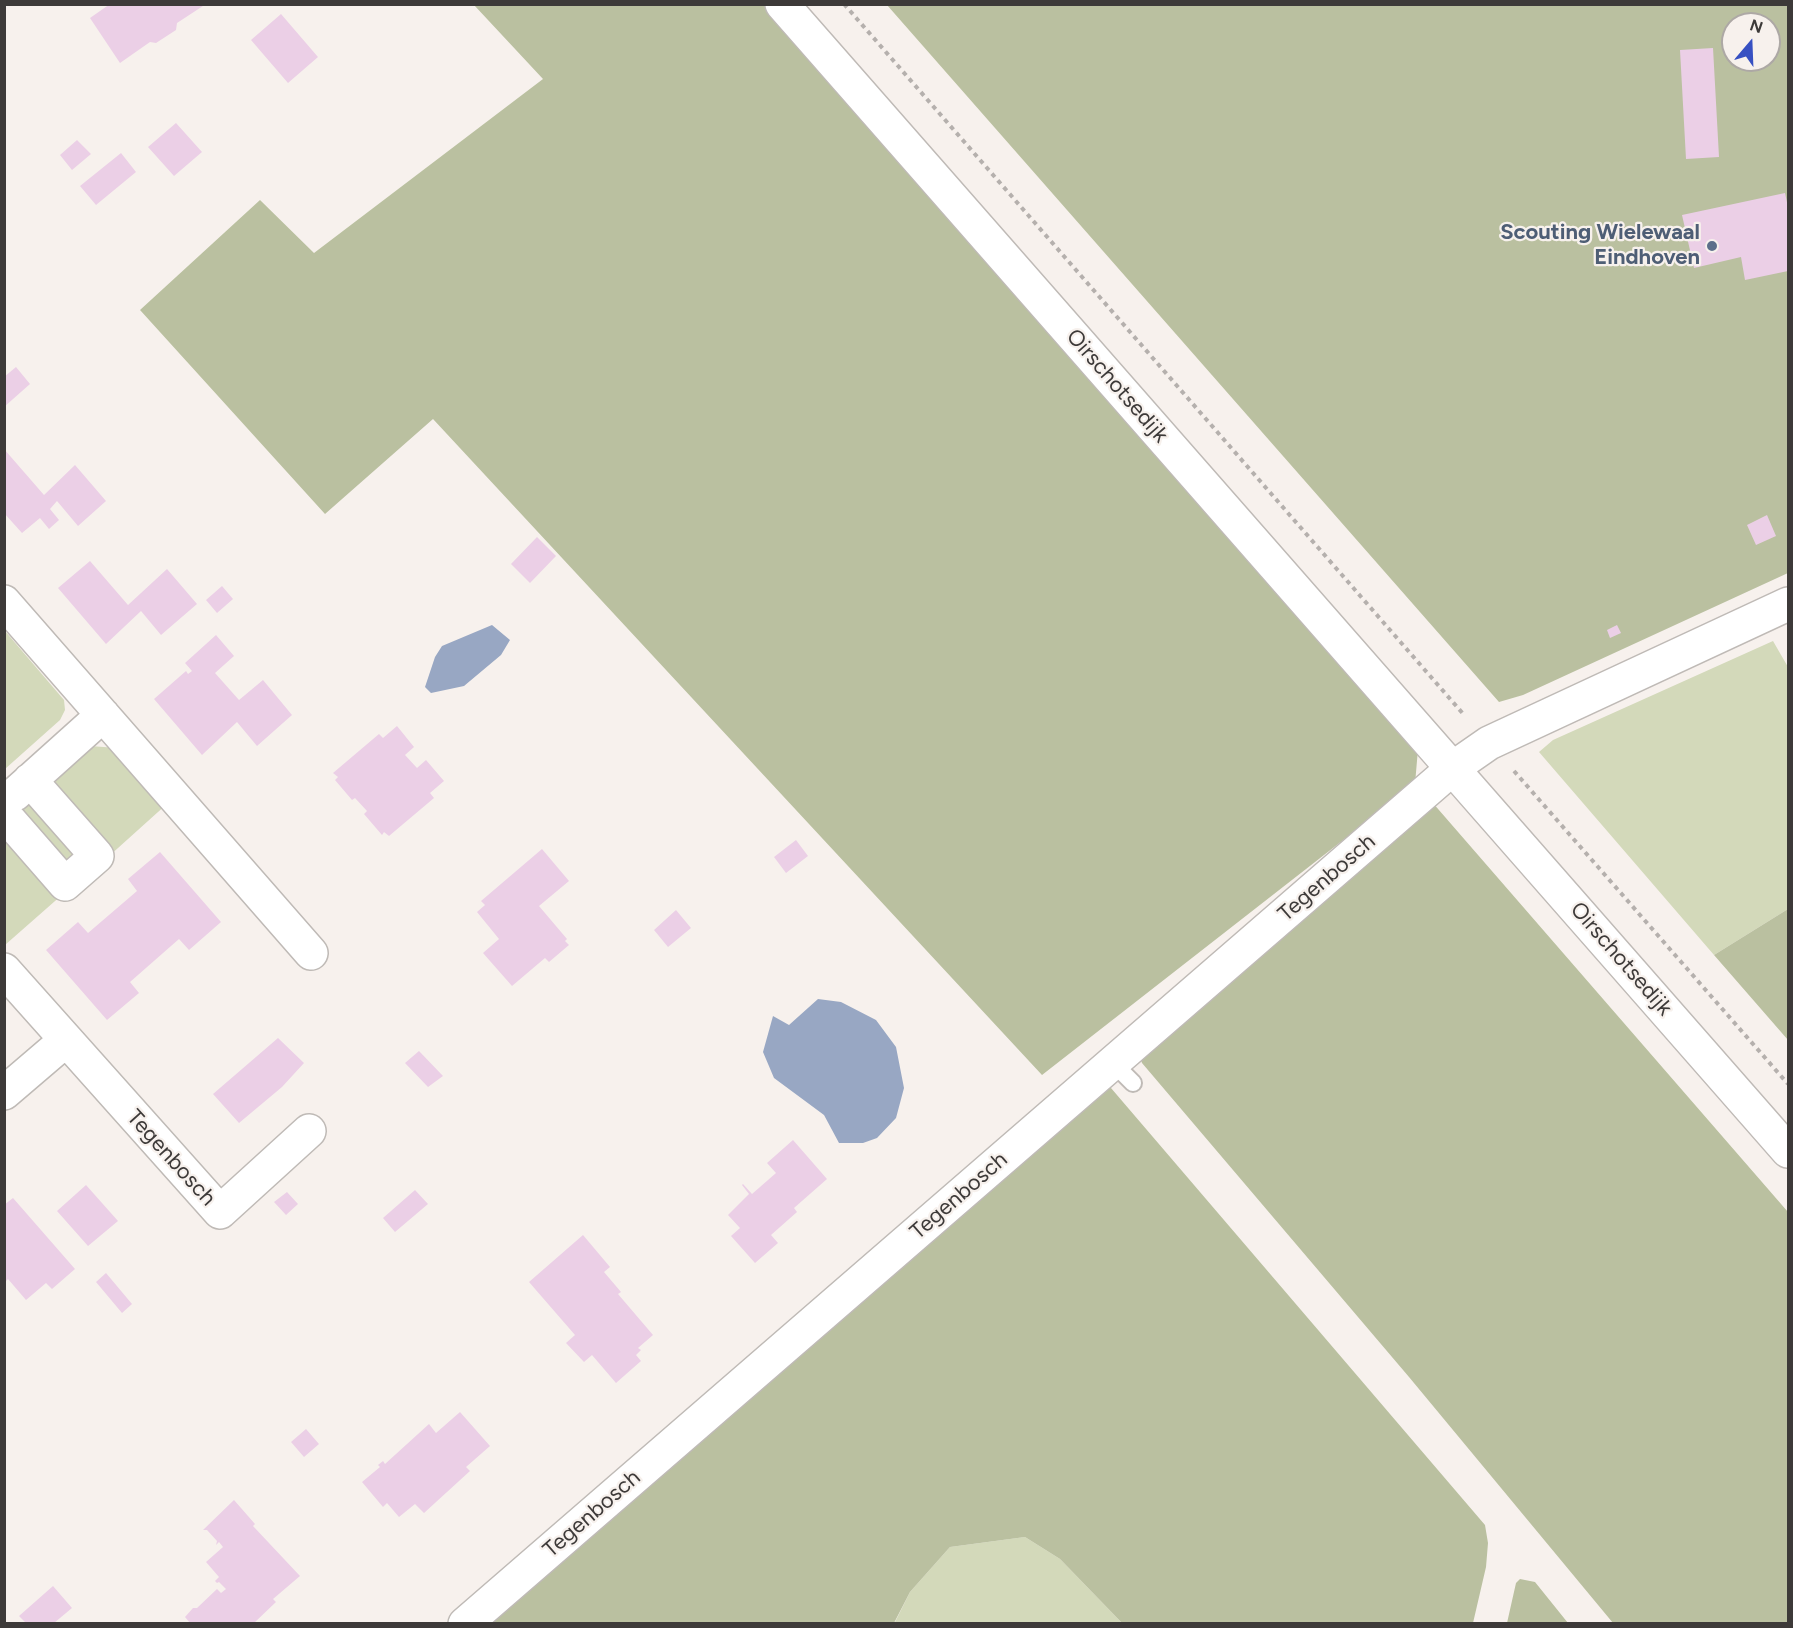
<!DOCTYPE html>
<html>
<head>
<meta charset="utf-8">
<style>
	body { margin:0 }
	#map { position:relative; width:1793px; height:1628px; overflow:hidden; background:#f7f1ed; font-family:Figtree,sans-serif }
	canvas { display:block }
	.frame { position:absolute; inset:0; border:6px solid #3d3a39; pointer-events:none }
	.north { position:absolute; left:1721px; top:12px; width:60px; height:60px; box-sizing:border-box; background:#f7f1ed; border:2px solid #ada8a5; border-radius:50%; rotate:19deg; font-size:16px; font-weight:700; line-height:24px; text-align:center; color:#3d3a39 }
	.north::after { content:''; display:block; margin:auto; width:21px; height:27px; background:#3750c2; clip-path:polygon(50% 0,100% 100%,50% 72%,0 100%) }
</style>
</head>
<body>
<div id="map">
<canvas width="1793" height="1628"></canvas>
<div class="frame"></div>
<div class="north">N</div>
</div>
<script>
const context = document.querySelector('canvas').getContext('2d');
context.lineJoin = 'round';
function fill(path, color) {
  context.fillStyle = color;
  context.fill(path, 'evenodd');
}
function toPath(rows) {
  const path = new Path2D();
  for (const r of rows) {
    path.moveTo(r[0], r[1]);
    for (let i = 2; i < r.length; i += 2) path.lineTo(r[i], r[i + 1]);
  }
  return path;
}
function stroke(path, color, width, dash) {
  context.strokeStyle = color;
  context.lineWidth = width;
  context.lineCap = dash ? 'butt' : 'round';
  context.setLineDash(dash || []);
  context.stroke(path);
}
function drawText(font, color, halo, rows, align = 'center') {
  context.font = font + ' Figtree,sans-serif';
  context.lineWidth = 4.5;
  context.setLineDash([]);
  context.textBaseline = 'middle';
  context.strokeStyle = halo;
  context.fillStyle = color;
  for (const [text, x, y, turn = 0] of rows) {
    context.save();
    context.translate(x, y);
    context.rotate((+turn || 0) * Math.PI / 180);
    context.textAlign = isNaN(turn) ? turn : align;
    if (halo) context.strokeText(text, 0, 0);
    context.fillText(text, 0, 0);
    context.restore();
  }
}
const green = toPath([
	[5,631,64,700,65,710,60,720,5,769],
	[1773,641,1788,667,1788,909,1714,955,1539,752,1553,740],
	[90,746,117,748,168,803,108,857,54,795,56,777],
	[29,799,78,853,64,865,16,811],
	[4,834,63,894,5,945,4,945],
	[1025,1537,1060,1559,1122,1623,894,1624,910,1592,950,1547]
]);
const forest = toPath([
	[474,5,765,5,1418,749,1415,784,1042,1075,433,419,325,514,140,310,260,200,314,253,543,79],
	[887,5,1788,5,1788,573,1523,695,1499,702],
	[1733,24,1769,24,1769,60,1733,60],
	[1432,802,1788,1212,1788,1623,1613,1623,1409,1377,1142,1063,1138,1052],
	[1788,909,1788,1040,1714,955],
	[1105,1081,1485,1525,1488,1543,1486,1567,1473,1623,1122,1623,1060,1559,1025,1537,950,1547,910,1592,894,1623,478,1624],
	[1520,1579,1535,1582,1568,1623,1507,1623,1516,1583]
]);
const water = toPath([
	[492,625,510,640,501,655,464,686,431,693,425,687,435,657,442,646],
	[818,999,841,1002,876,1020,896,1047,904,1088,896,1118,877,1138,863,1143,839,1143,824,1115,774,1078,763,1052,773,1016,789,1025]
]);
const building = toPath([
	[110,4,206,4,177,23,176,30,156,43,150,42,120,63,90,18],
	[281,14,318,57,288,83,251,40],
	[1713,48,1719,157,1686,159,1680,50],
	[176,123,202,152,174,176,148,147],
	[77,140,91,154,72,170,60,155],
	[121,153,136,172,96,205,80,186],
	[1785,193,1788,207,1788,271,1745,280,1741,257,1694,268,1682,215],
	[16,367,30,384,4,407,4,377],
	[4,449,44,495,75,465,106,501,78,526,57,501,50,509,59,520,49,529,40,518,22,533,4,513],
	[1767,515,1776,536,1756,545,1747,525],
	[537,537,556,556,530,583,511,564],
	[90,561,128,605,167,569,197,604,161,635,141,611,106,644,58,588],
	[222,586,233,599,217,613,206,600],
	[1617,625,1621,633,1610,638,1607,630],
	[216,635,234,656,215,673,239,700,263,680,292,715,257,746,237,722,202,755,154,699,186,671,188,674,192,671,185,663],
	[397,726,414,747,405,755,417,768,426,760,444,781,430,793,434,798,389,836,384,832,382,835,364,814,367,811,355,798,352,800,335,780,338,777,333,773,379,734,383,738],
	[796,840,808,856,786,873,774,857],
	[542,849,569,881,539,906,567,939,565,941,569,945,549,962,545,958,512,986,483,953,499,939,477,912,485,905,481,901],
	[160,852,221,922,189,950,179,939,130,982,139,993,107,1020,46,950,78,922,88,933,137,891,128,879],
	[676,910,691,928,668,947,654,930],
	[278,1038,304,1063,282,1087,239,1123,213,1094],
	[419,1051,443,1076,428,1087,405,1063],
	[793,1140,827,1179,794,1208,797,1212,771,1235,778,1243,755,1263,731,1236,740,1228,728,1215,749,1194,742,1185,743,1184,752,1194,776,1173,767,1163],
	[86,1185,118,1221,88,1246,57,1211],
	[415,1190,428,1204,395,1232,383,1218],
	[287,1192,298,1204,286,1215,274,1202],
	[13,1198,75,1269,52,1289,46,1283,26,1300,8,1279,4,1283,4,1205],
	[583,1235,610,1267,604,1272,621,1292,618,1294,653,1335,638,1348,641,1350,636,1355,641,1361,616,1383,592,1355,584,1362,566,1343,575,1335,529,1282],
	[106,1273,132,1304,122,1313,96,1282],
	[460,1412,490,1446,466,1467,470,1471,424,1513,415,1504,399,1517,387,1503,383,1507,362,1482,380,1467,378,1465,383,1461,385,1464,429,1424,436,1433],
	[306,1429,319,1444,304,1457,291,1442],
	[234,1500,255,1524,253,1526,300,1576,273,1599,276,1602,254,1623,190,1623,185,1617,193,1608,197,1608,217,1589,221,1593,226,1589,219,1582,217,1583,215,1581,219,1577,206,1562,223,1547,219,1542,216,1545,217,1541,207,1530,203,1530],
	[53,1586,72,1608,54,1623,26,1623,19,1616]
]);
const path = toPath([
	[844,4,1465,716],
	[1514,771,1788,1084]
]);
const lane = toPath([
	[1113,1063,1133,1083]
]);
const street = toPath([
	[782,4,1788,1151],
	[4,602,311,953],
	[15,794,103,715],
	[4,814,65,884,97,856,30,780],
	[4,970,220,1212,309,1131],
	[4,1093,66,1040],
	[465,1624,1453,768,1489,743,1788,604]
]);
const markers = [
	[1712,246,6,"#5c6f8a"]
];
const serviceNames = [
	["Scouting Wielewaal",1700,233],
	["Eindhoven",1700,258]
];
const streetNames = [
	["Oirschotsedijk",1117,386,49],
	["Tegenbosch",1327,878,-41],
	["Oirschotsedijk",1621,959,49],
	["Tegenbosch",171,1158,48],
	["Tegenbosch",959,1196,-41],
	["Tegenbosch",592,1514,-41]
];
fill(green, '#d3d9ba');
fill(forest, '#bac0a0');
fill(water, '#98a7c3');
fill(building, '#ebcfe6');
stroke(lane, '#bfbab6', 20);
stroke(street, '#bfbab6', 36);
stroke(path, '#b5b0ad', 4, [4.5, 4.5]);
stroke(lane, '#fff', 16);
stroke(street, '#fff', 33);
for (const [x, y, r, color] of markers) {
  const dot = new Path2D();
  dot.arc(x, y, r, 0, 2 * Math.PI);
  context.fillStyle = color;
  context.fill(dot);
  stroke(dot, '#f7f1ed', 2);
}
drawText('bold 22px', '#4e5e75', '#f7f1ed', serviceNames, 'right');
drawText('22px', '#3d3a39', '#f7f1ed', streetNames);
</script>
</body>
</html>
